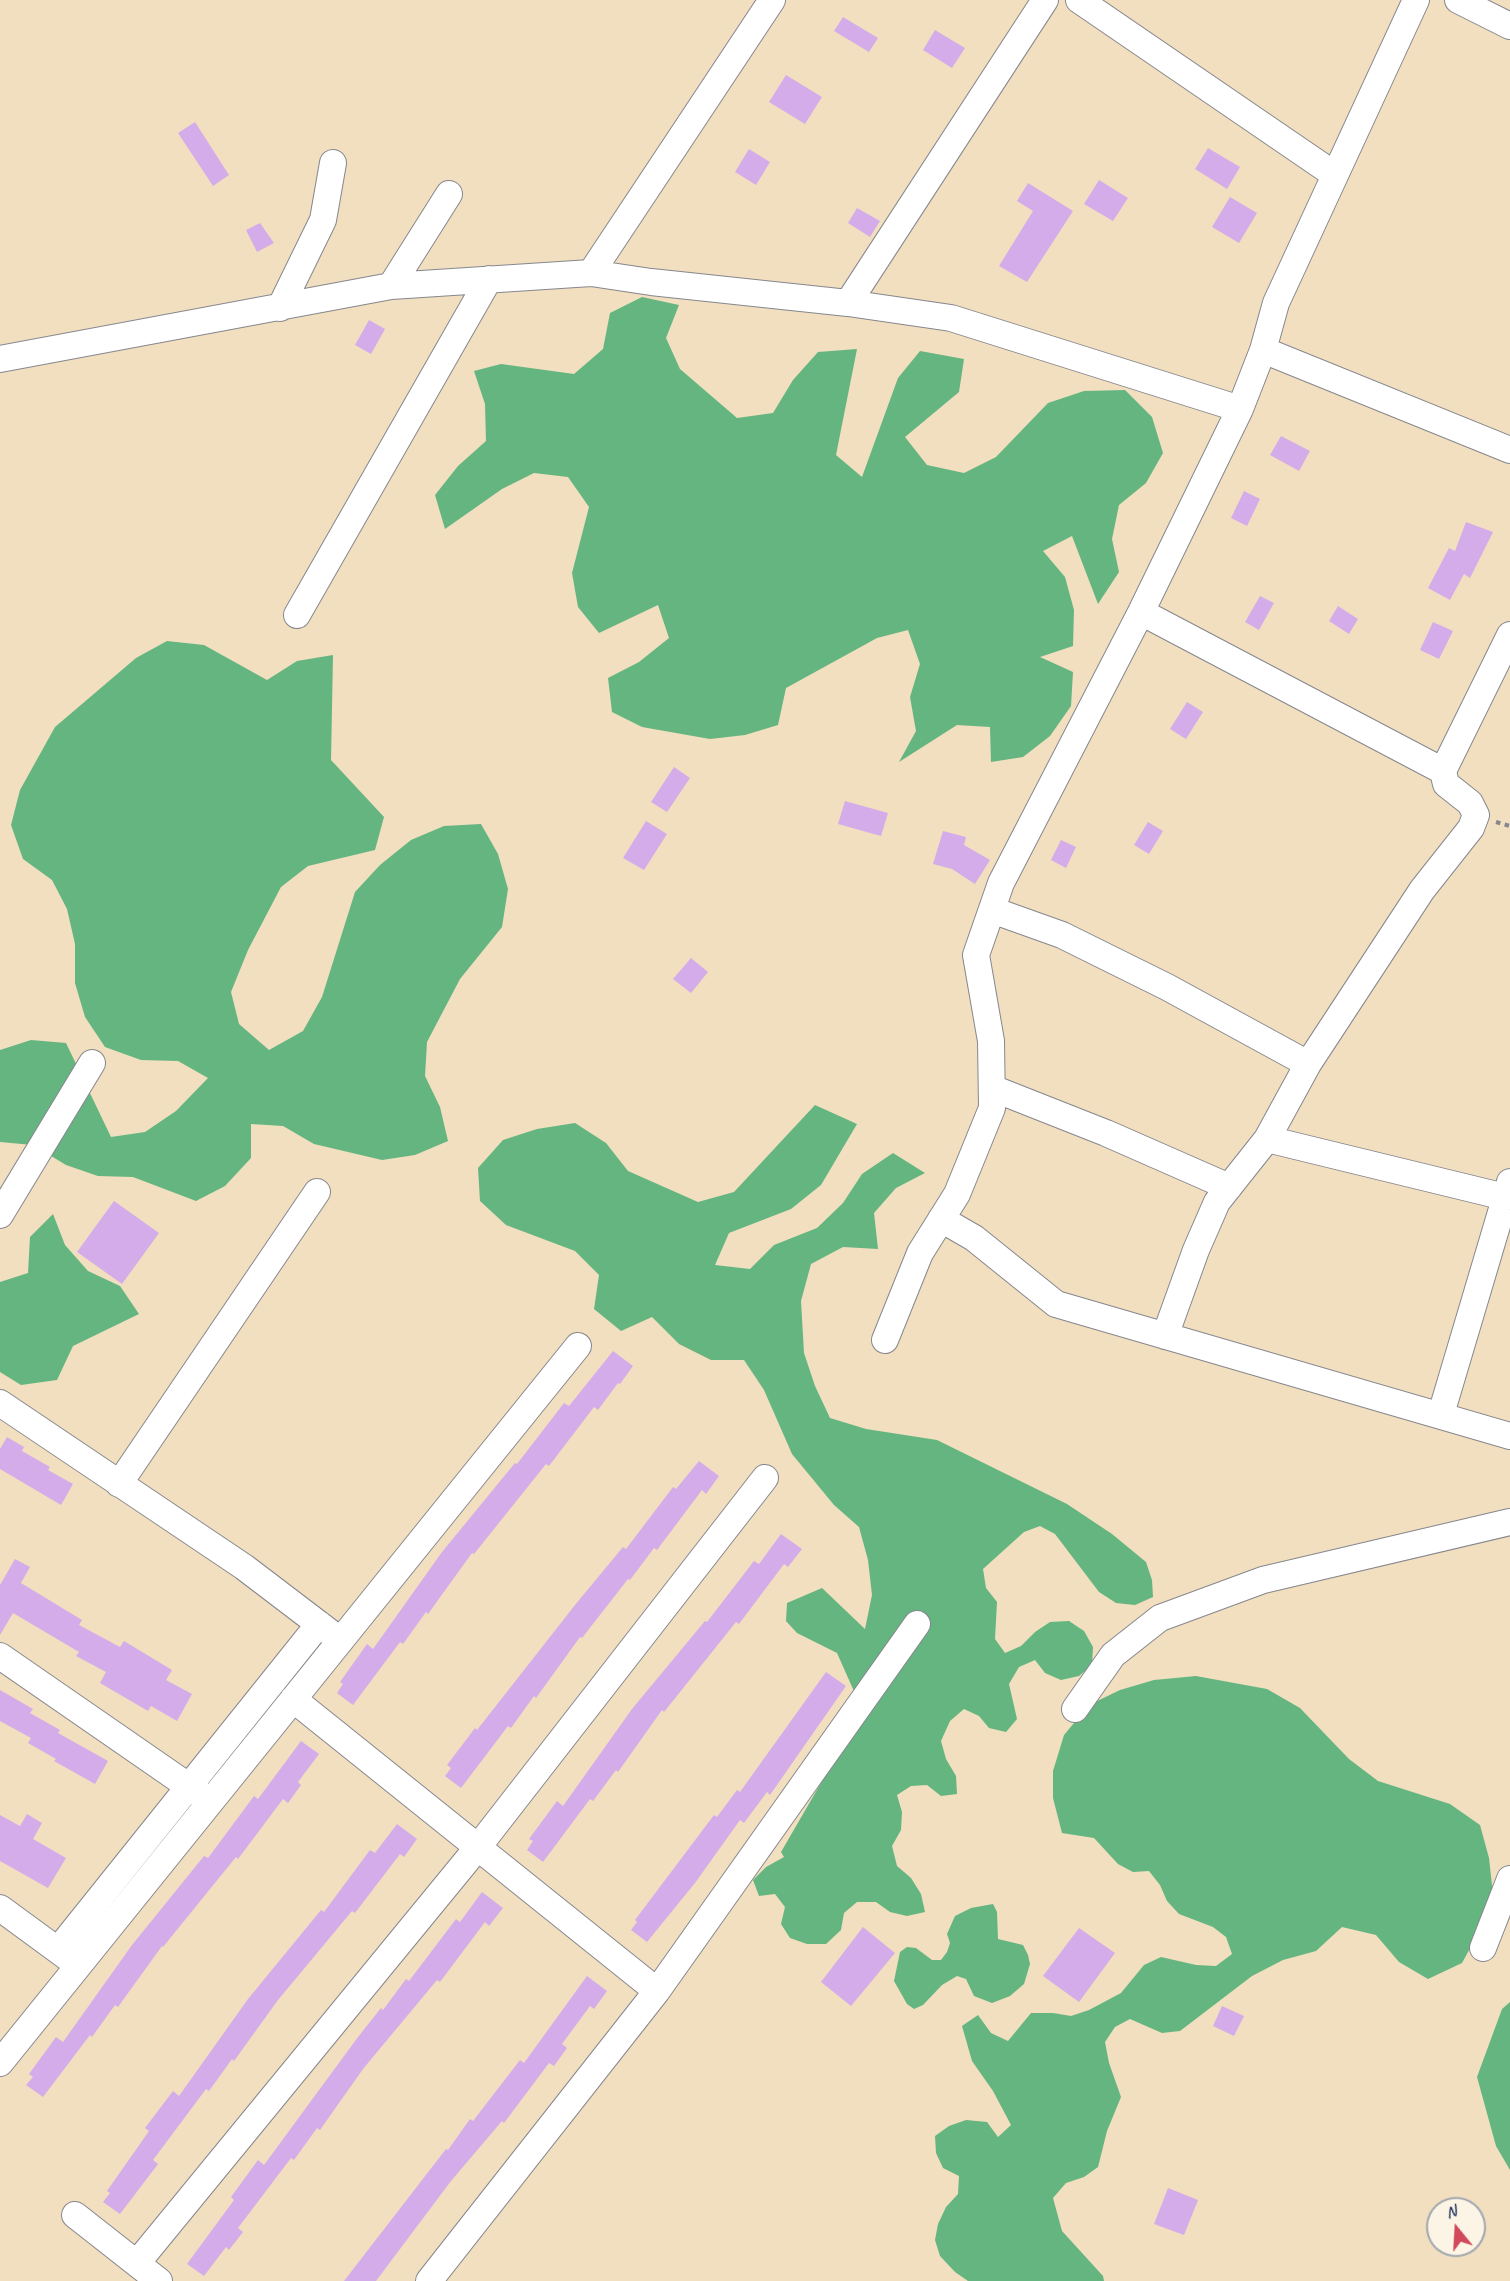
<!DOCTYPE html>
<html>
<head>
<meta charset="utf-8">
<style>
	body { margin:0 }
	#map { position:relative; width:1510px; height:2281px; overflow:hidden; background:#f1dfbf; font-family:Caveat,sans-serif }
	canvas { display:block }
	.north { position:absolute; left:1426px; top:2197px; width:60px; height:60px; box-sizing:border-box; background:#fcf5e5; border:2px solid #a2a6af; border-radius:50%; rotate:342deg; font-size:16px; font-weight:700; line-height:24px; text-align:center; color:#1b2f5e }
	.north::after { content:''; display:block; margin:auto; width:21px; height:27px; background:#d1495b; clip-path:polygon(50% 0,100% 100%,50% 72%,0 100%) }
</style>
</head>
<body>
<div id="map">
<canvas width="1510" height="2281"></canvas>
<div class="north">N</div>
</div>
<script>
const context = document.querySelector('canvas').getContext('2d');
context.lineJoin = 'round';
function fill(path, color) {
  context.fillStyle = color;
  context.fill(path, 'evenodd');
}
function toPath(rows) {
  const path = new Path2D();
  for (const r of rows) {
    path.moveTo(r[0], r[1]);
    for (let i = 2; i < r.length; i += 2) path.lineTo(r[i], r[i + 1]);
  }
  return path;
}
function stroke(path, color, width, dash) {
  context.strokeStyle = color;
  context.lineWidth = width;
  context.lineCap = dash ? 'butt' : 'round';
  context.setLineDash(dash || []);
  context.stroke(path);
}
const forest = toPath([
	[642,297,679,305,666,338,680,369,737,418,773,413,793,380,818,352,857,349,836,455,862,477,898,378,920,351,964,359,959,392,905,437,927,465,964,473,996,457,1048,403,1084,391,1125,390,1152,417,1163,453,1146,483,1119,505,1112,539,1119,572,1098,604,1072,536,1043,551,1065,577,1074,610,1073,646,1040,657,1073,672,1071,706,1050,736,1023,757,991,762,990,727,957,725,899,762,916,731,910,697,920,664,908,630,877,638,786,688,778,725,745,735,710,739,642,727,612,712,608,678,639,662,669,638,658,605,599,633,578,607,572,573,589,507,568,477,534,473,502,489,445,529,435,495,458,466,486,441,485,404,474,371,501,364,574,374,603,349,610,313],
	[167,641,204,645,267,680,297,661,333,655,331,760,384,817,375,850,308,866,281,887,248,950,231,992,239,1024,269,1050,303,1031,322,997,355,892,380,865,411,840,444,826,481,824,498,854,508,889,502,927,460,979,427,1042,425,1076,440,1107,448,1141,415,1155,382,1160,314,1144,283,1126,251,1124,251,1158,225,1186,196,1201,133,1177,98,1176,66,1165,33,1145,0,1142,0,1050,31,1040,66,1043,111,1137,145,1132,176,1111,208,1078,178,1061,141,1060,105,1047,85,1017,75,983,75,944,67,909,52,880,23,859,11,825,20,790,55,727,136,658],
	[815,1105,857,1124,821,1185,791,1209,729,1233,715,1265,750,1269,774,1245,817,1228,843,1203,862,1174,893,1153,925,1173,896,1188,874,1213,878,1249,843,1247,811,1264,801,1301,804,1353,815,1386,830,1418,866,1429,937,1440,1067,1504,1112,1534,1146,1562,1152,1580,1153,1597,1135,1605,1116,1603,1099,1592,1055,1534,1040,1526,1024,1532,983,1569,986,1588,997,1602,995,1639,1005,1653,1021,1646,1035,1632,1050,1622,1069,1621,1084,1631,1093,1647,1092,1665,1079,1676,1061,1680,1045,1673,1035,1660,1019,1667,1009,1684,1017,1719,1006,1732,989,1728,979,1716,964,1709,950,1721,941,1741,946,1759,956,1776,957,1794,941,1796,927,1785,911,1786,897,1795,902,1812,901,1830,892,1846,897,1866,911,1878,921,1894,925,1912,907,1916,890,1912,876,1902,857,1902,844,1913,841,1930,826,1944,807,1944,790,1938,781,1924,785,1907,775,1894,759,1896,753,1880,766,1867,784,1857,781,1852,861,1714,857,1698,837,1653,797,1633,786,1621,787,1603,822,1588,865,1629,872,1595,868,1560,859,1527,834,1505,792,1454,764,1390,744,1360,711,1360,679,1344,652,1317,621,1331,594,1309,599,1275,575,1251,506,1225,480,1201,478,1168,503,1140,537,1129,575,1123,606,1143,628,1171,698,1202,734,1192],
	[53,1214,65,1245,88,1271,120,1286,139,1314,73,1346,57,1380,21,1385,0,1372,0,1282,28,1273,30,1237],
	[1196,1676,1267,1689,1300,1708,1349,1759,1378,1781,1450,1804,1480,1825,1489,1858,1493,1894,1480,1930,1462,1963,1428,1979,1399,1962,1376,1935,1342,1927,1316,1951,1283,1960,1252,1976,1180,2031,1162,2033,1130,2019,1115,2027,1105,2042,1109,2063,1121,2097,1107,2131,1098,2167,1084,2177,1066,2183,1053,2198,1062,2231,1103,2276,1104,2281,968,2281,955,2272,940,2256,935,2240,938,2224,946,2207,958,2194,959,2176,943,2168,936,2153,935,2136,949,2126,966,2120,987,2122,998,2137,1011,2125,993,2091,972,2061,962,2026,978,2015,991,2033,1008,2041,1031,2013,1053,2013,1071,2016,1089,2010,1121,1993,1144,1965,1161,1957,1196,1965,1216,1966,1232,1954,1226,1937,1213,1927,1179,1914,1167,1901,1160,1885,1149,1871,1133,1872,1118,1864,1094,1838,1062,1833,1053,1798,1053,1771,1064,1735,1089,1705,1120,1690,1154,1680],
	[993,1904,997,1912,998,1939,1023,1945,1028,1955,1030,1964,1024,1984,1010,1996,992,2003,974,1996,966,1979,957,1976,942,1985,923,2005,914,2009,907,2004,894,1981,900,1952,907,1947,916,1948,932,1960,941,1960,947,1952,950,1943,947,1934,955,1916,971,1908],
	[1510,2002,1510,2170,1496,2146,1477,2077,1502,2009]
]);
const building = toPath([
	[843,17,878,38,869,52,834,31],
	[935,30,965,48,952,68,923,50],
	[786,75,822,97,805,124,769,102],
	[195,122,229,175,213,186,178,133],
	[1208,148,1240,167,1227,189,1195,169],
	[749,149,770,162,756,185,735,172],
	[1099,180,1128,198,1113,221,1084,204],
	[1028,183,1073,211,1027,282,999,266,1033,211,1017,201],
	[1230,197,1257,213,1239,243,1212,227],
	[857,208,880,221,870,237,848,223],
	[260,223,274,243,257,252,246,230],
	[369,320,385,329,371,354,355,345],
	[1281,436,1310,451,1299,471,1270,455],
	[1244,491,1260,499,1247,526,1231,518],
	[1466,522,1493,532,1470,578,1464,574,1450,600,1428,588,1449,548,1455,551],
	[1260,596,1274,603,1259,630,1245,622],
	[1338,606,1358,619,1349,634,1329,621],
	[1433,622,1453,631,1439,659,1420,650],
	[1187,702,1203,712,1186,739,1170,729],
	[674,767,690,778,667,812,651,802],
	[845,801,888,813,881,836,838,824],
	[646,821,667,834,644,870,623,858],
	[1148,822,1163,831,1149,854,1134,845],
	[943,831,966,837,964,845,990,860,975,884,952,869,933,864],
	[1061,840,1076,847,1066,868,1051,860],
	[691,958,708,972,691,993,673,979],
	[114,1201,159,1233,122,1284,77,1252],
	[613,1351,633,1366,620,1384,618,1383,598,1410,594,1407,549,1466,546,1464,474,1554,472,1553,428,1614,426,1612,403,1644,400,1642,353,1705,337,1693,343,1684,340,1682,367,1644,373,1649,442,1552,515,1463,517,1464,564,1403,569,1406],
	[7,1437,24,1447,22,1451,50,1467,48,1470,73,1484,61,1505,0,1469,0,1449],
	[699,1461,719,1476,706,1494,702,1490,657,1550,654,1548,630,1580,628,1579,582,1638,580,1637,536,1698,534,1696,511,1728,508,1726,461,1788,445,1776,451,1768,447,1765,475,1728,477,1730,575,1605,623,1547,626,1549,673,1487,676,1489],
	[781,1534,802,1549,788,1567,784,1564,739,1624,736,1622,664,1712,662,1710,618,1772,616,1770,593,1801,590,1799,543,1862,527,1850,533,1841,529,1839,557,1801,563,1806,632,1709,705,1621,707,1622,754,1561,759,1564],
	[15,1559,30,1567,21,1583,82,1620,79,1625,120,1647,124,1641,172,1670,166,1680,192,1694,177,1721,151,1706,148,1711,100,1683,106,1672,76,1656,79,1652,13,1613,0,1635,0,1585],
	[826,1672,846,1686,770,1795,767,1792,744,1823,740,1820,695,1883,647,1942,631,1930,637,1922,635,1920,714,1815,717,1817,737,1790,740,1792],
	[0,1690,33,1709,30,1713,60,1730,58,1733,108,1761,95,1784,54,1761,56,1759,28,1743,31,1738,0,1721],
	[301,1741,319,1754,298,1782,301,1785,288,1803,283,1799,238,1859,236,1857,163,1947,162,1946,118,2007,115,2005,92,2037,90,2035,43,2097,26,2085,33,2077,29,2074,56,2037,63,2042,132,1945,204,1856,208,1858,254,1796,258,1799],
	[27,1814,42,1823,33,1839,66,1858,48,1888,0,1861,0,1815,20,1826],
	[397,1824,417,1839,404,1857,400,1854,355,1913,352,1911,278,2000,234,2061,232,2059,209,2091,206,2089,153,2160,158,2164,120,2214,103,2202,110,2193,107,2191,149,2131,145,2128,173,2091,179,2096,248,1999,321,1910,324,1912,370,1850,375,1853],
	[482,1892,503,1908,489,1926,485,1922,440,1982,437,1980,363,2069,320,2130,317,2128,294,2160,291,2158,238,2228,243,2232,229,2250,226,2247,204,2276,187,2264,234,2200,231,2197,258,2160,264,2165,358,2037,381,2008,383,2010,406,1979,409,1981,456,1919,460,1922],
	[863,1927,895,1953,851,2006,821,1982],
	[1079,1928,1115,1953,1079,2002,1043,1976],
	[587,1976,607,1991,594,2009,590,2006,562,2044,567,2048,554,2066,549,2063,504,2123,502,2121,451,2181,376,2281,344,2281,446,2149,448,2150,470,2119,473,2121,520,2060,524,2063],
	[1222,2006,1244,2016,1234,2036,1213,2026],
	[1168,2188,1198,2200,1184,2235,1154,2224]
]);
const path = toPath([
	[1496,822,1510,826]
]);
const minor = toPath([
	[1079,0,1335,175],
	[1458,0,1510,26],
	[591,273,772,0],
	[391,286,449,194],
	[848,303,1045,0],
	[280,308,323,220,333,163],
	[1263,350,1510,450],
	[0,359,391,286,591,273,651,282,848,303,951,318,1240,409],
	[1141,612,1443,771],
	[297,615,489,279],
	[992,910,1062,935,1167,987,1308,1064],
	[992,1088,1106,1133,1229,1187],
	[1267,1139,1505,1197],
	[0,1215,92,1063],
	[941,1219,974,1238,1056,1304,1510,1436],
	[1165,1336,1196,1250,1217,1202,1267,1139,1308,1064,1422,890,1471,828,1476,815,1470,803,1446,784,1443,771,1510,635],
	[885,1340,920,1253,957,1194,992,1108,991,1041,976,955,1001,883,1141,612,1240,409,1263,350,1276,303,1416,0],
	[0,1403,244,1567,332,1634],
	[1441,1414,1510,1182],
	[119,1484,317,1192],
	[0,1656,204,1797],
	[293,1699,657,1991],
	[1075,1709,1113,1655,1160,1618,1263,1580,1510,1522],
	[0,1908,71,1960],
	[1483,1948,1510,1879],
	[58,1950,319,1624],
	[0,2063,578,1346],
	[75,2215,159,2281],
	[137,2263,478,1847,765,1478],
	[429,2281,657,1991,917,1624]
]);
fill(forest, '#64b580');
fill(building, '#d5acea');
stroke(minor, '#86878e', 28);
stroke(path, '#86878e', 4, [4.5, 4.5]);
stroke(minor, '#fff', 26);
</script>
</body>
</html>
